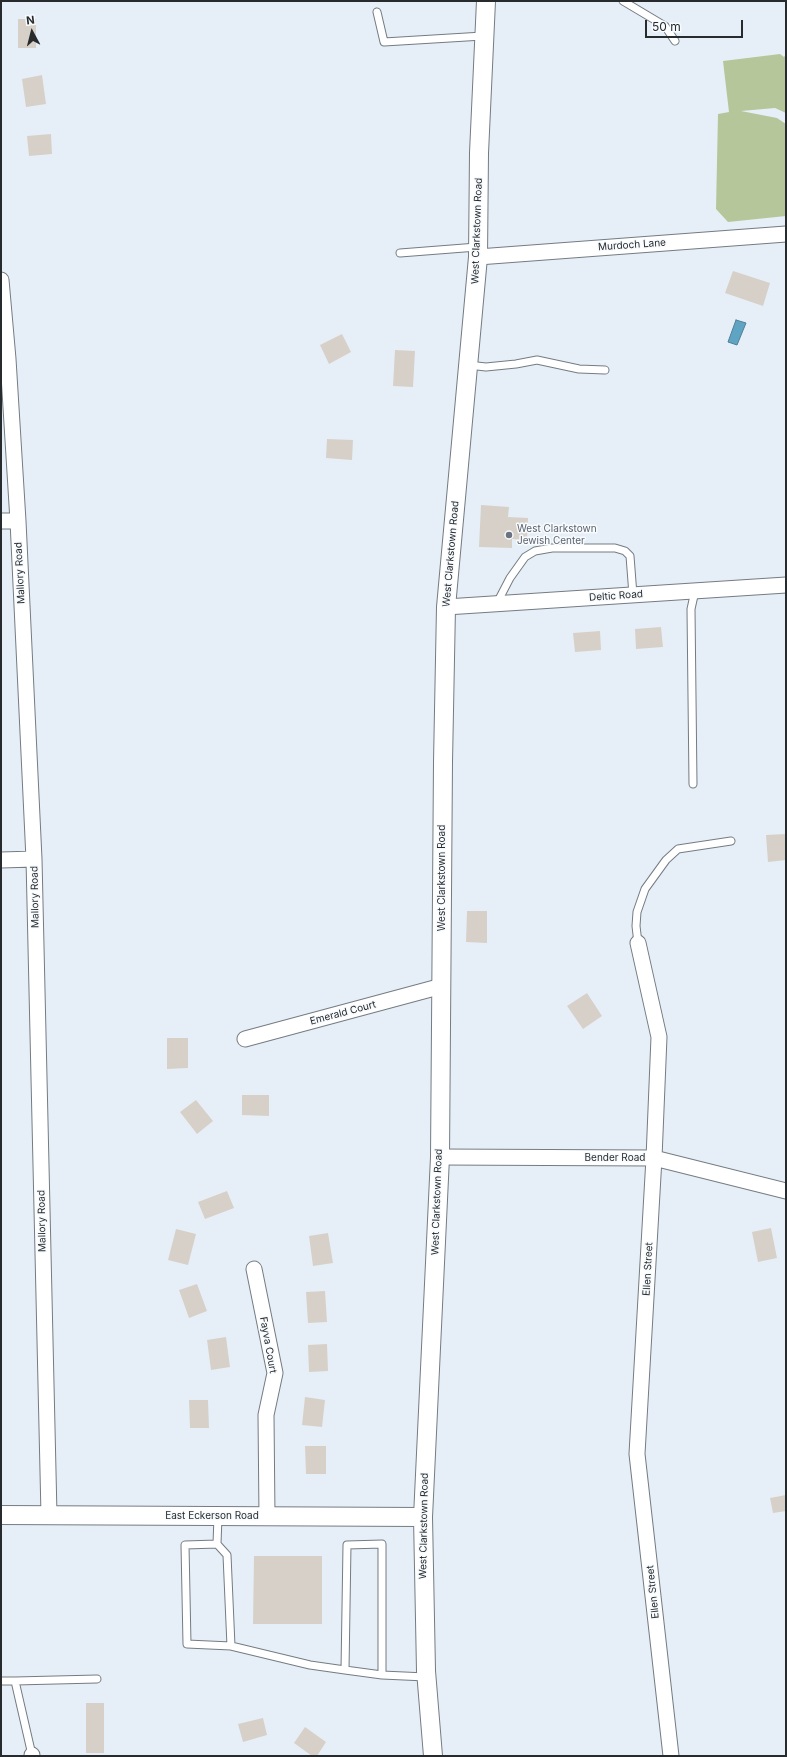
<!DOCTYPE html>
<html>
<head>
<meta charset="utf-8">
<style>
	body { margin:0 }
	#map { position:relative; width:787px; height:1757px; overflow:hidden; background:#e6eff7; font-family:Inter,sans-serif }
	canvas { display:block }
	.frame { position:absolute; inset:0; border:2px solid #282b2e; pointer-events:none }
	.north { position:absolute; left:12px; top:12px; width:40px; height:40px; -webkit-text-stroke:3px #f8fbfe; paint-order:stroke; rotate:353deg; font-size:11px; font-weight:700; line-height:16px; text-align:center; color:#282b2e }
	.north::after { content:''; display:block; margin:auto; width:14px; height:18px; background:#282b2e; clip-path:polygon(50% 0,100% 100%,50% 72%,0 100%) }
	.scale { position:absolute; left:645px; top:20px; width:98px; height:18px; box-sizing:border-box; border:2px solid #282b2e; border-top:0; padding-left:5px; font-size:12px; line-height:14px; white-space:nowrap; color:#282b2e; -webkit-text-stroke:3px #f8fbfe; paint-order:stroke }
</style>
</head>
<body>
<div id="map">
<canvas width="787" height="1757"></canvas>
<div class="frame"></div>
<div class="north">N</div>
<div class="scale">50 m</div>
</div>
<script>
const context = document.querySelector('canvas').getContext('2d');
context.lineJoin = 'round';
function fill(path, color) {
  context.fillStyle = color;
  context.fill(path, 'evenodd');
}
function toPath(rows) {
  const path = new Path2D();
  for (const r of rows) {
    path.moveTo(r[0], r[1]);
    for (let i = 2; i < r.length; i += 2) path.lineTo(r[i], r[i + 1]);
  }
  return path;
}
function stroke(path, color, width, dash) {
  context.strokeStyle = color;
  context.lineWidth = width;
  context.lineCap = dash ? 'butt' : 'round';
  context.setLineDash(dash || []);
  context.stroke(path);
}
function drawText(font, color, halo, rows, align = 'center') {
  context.font = font + ' Inter,sans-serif';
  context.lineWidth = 3;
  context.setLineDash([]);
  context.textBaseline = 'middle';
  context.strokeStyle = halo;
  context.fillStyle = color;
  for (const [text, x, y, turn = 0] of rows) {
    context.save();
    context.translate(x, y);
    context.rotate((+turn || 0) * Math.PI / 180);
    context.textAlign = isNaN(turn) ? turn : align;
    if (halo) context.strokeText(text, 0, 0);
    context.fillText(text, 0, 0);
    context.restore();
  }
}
const green = toPath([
	[780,54,784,57,786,54,786,113,775,108,741,111,777,118,786,124,786,216,728,222,716,209,718,114,729,112,723,61]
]);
const water = toPath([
	[736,320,746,323,737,345,728,342,736,320]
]);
const building = toPath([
	[18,19,36,19,36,48,18,48],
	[42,75,46,104,26,107,22,79],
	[51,134,52,154,29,156,27,136],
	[733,271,770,283,763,306,725,293],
	[342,334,351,352,329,364,320,345],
	[395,350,415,351,413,387,393,386],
	[327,439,353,440,352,460,326,458],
	[481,505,509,507,508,517,528,518,527,540,512,539,512,548,479,547],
	[661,627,663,647,636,649,635,629],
	[600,631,601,650,575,652,573,633],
	[786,834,786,860,768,862,766,835],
	[467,911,487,911,487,943,466,942],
	[587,993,602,1016,583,1029,567,1006],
	[167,1038,188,1038,188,1068,167,1069],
	[242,1095,269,1095,269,1116,242,1115],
	[196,1100,213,1121,197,1134,180,1112],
	[227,1191,234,1208,205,1219,198,1202],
	[771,1228,777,1258,758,1262,752,1232],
	[176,1229,196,1234,188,1265,168,1260],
	[328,1233,333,1263,313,1266,309,1236],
	[197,1284,207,1311,189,1318,179,1290],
	[325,1291,327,1322,308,1323,306,1292],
	[226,1337,230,1367,211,1370,207,1340],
	[327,1344,328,1371,309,1372,308,1345],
	[305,1397,325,1400,322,1427,302,1425],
	[189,1400,208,1400,209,1428,190,1428],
	[305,1446,326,1446,326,1474,306,1474],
	[786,1495,786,1511,773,1513,770,1498],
	[254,1556,322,1556,322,1624,253,1624],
	[86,1703,104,1703,104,1753,86,1753],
	[263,1718,267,1735,243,1742,238,1724],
	[305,1727,326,1742,317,1756,312,1756,294,1743]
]);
const service = toPath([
	[623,1,665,26,675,41],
	[377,12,384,42,483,36],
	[400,253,477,247],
	[468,365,486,367,516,364,537,360,579,369,605,370],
	[497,603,510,578,525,557,535,551,552,548,615,548,625,551,630,556,633,595],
	[693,784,691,609,695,591],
	[638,943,636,926,637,912,645,889,666,860,678,849,731,841],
	[218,1516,217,1544,227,1555,231,1646,310,1665,345,1670,382,1675,382,1544,347,1545,345,1670],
	[217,1544,185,1545,187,1644,231,1646],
	[382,1675,426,1677],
	[1,1681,15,1681,32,1755],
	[15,1681,97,1679]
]);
const minor = toPath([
	[478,257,786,234],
	[1,280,8,359,18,521,34,859,49,1515],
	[1,521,18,521],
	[446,607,786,585],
	[1,860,34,859],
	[638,943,659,1037,654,1158,637,1454,671,1756],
	[245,1039,442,986],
	[440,1157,654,1158,786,1191],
	[254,1269,275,1373,266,1415,267,1517],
	[32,1756,32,1755]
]);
const tertiary = toPath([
	[1,1515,423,1517],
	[433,1756,426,1671,423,1517,440,1157,443,762,446,607,478,257,479,153,486,1]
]);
const markers = [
	[509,535,4,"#6b7280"]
];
const streetNames = [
	["West Clarkstown Road",477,231,-88],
	["Murdoch Lane",632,245,-4],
	["West Clarkstown Road",451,554,-85],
	["Mallory Road",20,573,-93],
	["Deltic Road",616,596,-4],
	["West Clarkstown Road",442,878,-90],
	["Mallory Road",35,897,-91],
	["Emerald Court",343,1013,-15],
	["Bender Road",615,1158],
	["West Clarkstown Road",437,1202,-88],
	["Mallory Road",42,1221,-91],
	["Ellen Street",648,1269,-87],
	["Fayva Court",268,1345,80],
	["East Eckerson Road",212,1516],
	["West Clarkstown Road",424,1526,-89],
	["Ellen Street",653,1592,-96]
];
const worshipNames = [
	["West Clarkstown",517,529],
	["Jewish Center",517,541]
];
fill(green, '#b6c69b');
fill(water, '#60a4c4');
stroke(water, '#4f8097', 1);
fill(building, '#d7d0c8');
stroke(service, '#747c82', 9);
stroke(minor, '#747c82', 17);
stroke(tertiary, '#747c82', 20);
stroke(service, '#fff', 7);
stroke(minor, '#fff', 15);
stroke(tertiary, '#fff', 18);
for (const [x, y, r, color] of markers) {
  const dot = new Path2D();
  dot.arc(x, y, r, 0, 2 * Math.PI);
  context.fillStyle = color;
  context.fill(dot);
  stroke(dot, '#f8fbfe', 1.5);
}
drawText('10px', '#282b2e', '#f8fbfe', streetNames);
drawText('10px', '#5b616d', '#f8fbfe', worshipNames, 'left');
</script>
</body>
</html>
